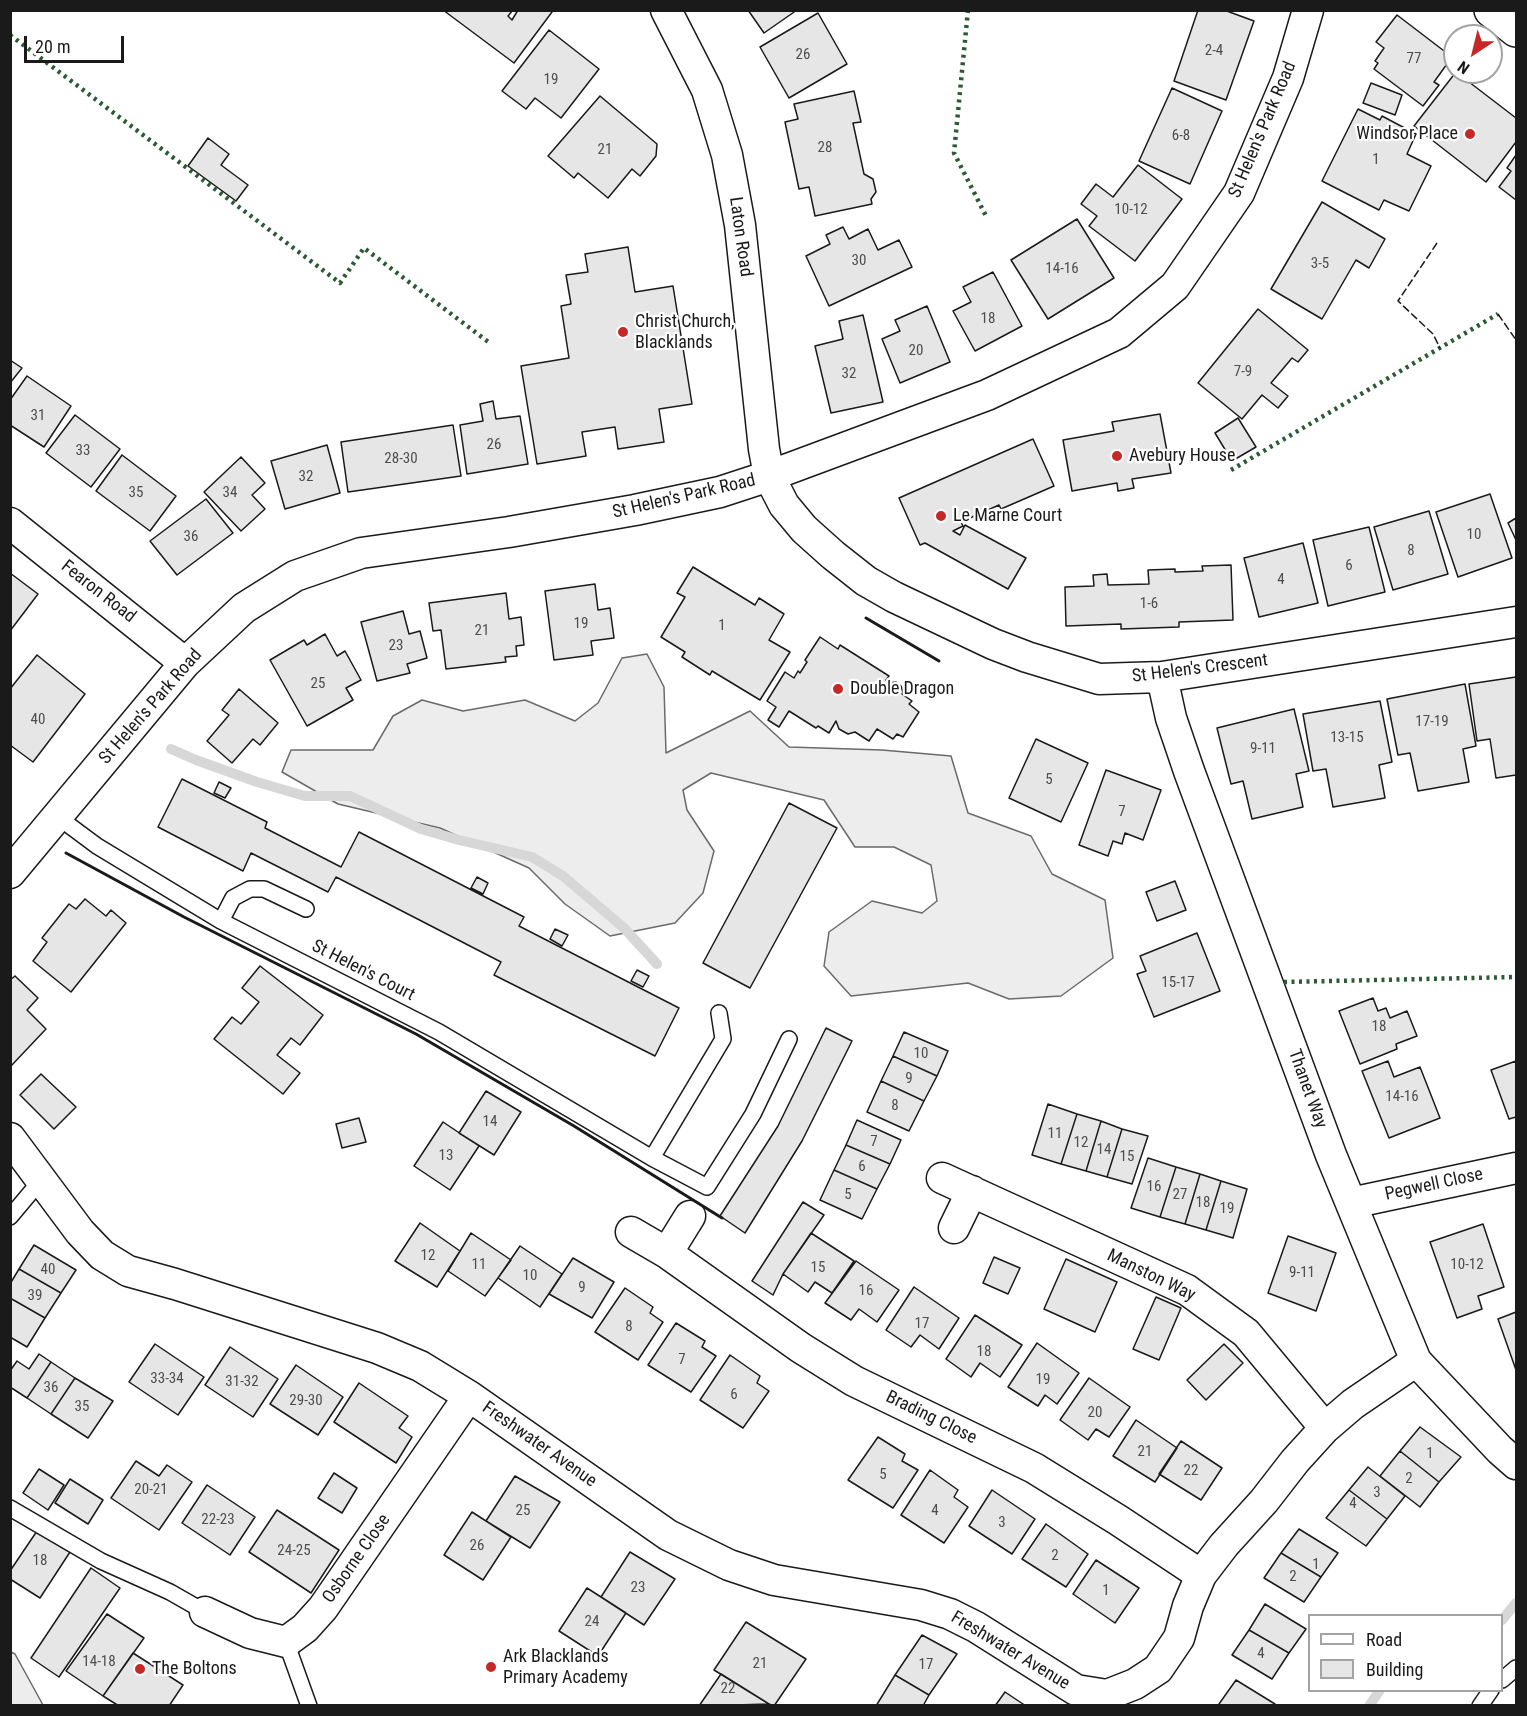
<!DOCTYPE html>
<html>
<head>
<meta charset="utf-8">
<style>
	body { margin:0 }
	#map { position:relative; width:1527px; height:1716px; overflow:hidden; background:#fff; font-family:"Roboto Condensed",sans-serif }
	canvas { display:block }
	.frame { position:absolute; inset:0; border:12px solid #1a1a1a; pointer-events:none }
	.legend { position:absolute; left:1308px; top:1614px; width:195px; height:78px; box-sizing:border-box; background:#fff; border:2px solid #a3a3a3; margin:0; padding:8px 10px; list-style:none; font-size:18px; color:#1a1a1a }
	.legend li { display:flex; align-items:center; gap:12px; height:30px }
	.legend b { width:30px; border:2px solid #a3a3a3 }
	.north { position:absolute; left:1443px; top:24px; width:60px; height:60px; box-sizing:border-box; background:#fff; border:2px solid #a3a3a3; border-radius:50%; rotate:215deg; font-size:16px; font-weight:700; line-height:24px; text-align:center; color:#1a1a1a }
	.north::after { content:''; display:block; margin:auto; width:21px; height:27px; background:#c62828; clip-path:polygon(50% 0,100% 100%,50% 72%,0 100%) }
	.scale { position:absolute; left:24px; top:36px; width:100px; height:27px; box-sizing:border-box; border:3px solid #1a1a1a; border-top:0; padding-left:8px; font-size:18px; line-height:21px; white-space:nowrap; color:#1a1a1a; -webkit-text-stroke:4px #fff; paint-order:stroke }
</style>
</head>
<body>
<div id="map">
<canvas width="1527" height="1716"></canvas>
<div class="frame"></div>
<ul class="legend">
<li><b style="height:8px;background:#fff"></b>Road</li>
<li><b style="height:16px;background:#e6e6e6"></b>Building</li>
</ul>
<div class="north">N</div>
<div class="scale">20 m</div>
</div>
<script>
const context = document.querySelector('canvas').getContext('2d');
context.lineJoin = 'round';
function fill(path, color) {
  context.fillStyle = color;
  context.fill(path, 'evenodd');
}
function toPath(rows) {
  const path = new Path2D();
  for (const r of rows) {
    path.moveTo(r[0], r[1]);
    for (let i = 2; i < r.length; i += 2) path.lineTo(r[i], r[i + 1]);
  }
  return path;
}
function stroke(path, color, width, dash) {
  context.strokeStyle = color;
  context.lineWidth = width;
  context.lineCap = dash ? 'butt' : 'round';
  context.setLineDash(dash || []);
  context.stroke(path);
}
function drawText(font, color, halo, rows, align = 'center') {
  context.font = font + ' "Roboto Condensed",sans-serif';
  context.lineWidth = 4.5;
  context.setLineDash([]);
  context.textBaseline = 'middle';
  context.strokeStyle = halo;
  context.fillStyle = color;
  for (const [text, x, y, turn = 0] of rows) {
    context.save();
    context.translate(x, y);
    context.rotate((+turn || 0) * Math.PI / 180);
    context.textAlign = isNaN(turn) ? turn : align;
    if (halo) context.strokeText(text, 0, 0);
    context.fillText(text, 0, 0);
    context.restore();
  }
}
const built = toPath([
	[647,654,664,687,666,753,750,711,789,747,882,750,951,756,968,813,1031,836,1052,874,1105,900,1113,958,1061,996,1009,999,968,983,851,996,824,966,829,932,872,901,922,913,937,901,931,865,894,847,855,847,824,800,711,773,683,790,687,810,714,851,703,893,675,923,610,936,565,904,529,868,440,828,338,804,282,772,291,750,373,750,393,716,422,700,463,711,525,700,575,721,598,703,622,658,647,654],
	[11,1652,15,1654,43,1705,11,1705,11,1652]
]);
const stream = toPath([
	[171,749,196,760,257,782,305,796,350,796,421,829,459,840,532,857,563,876,624,928,657,964],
	[1502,1620,1516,1603],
	[1369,1706,1380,1690]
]);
const building = toPath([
	[443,10,513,10,508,16,512,20,518,10,550,10,552,12,514,63,443,10],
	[748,10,797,10,764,33,748,10],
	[1198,10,1224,10,1254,21,1226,100,1174,81,1198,10],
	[818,13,847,64,789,98,760,47,818,13],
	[1397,15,1452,57,1434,82,1439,85,1423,106,1374,69,1378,63,1375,61,1384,48,1376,42,1397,15],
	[549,30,599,69,561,118,535,98,526,109,502,91,549,30],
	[1456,72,1516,118,1516,142,1486,182,1414,126,1456,72],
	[1371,83,1402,95,1395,115,1363,103,1371,83],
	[1172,88,1222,111,1190,184,1139,161,1172,88],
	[854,91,861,122,853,123,864,174,873,179,876,192,871,199,872,204,815,216,809,187,799,189,785,122,798,119,794,104,854,91],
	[600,96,657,144,656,156,640,176,632,169,608,198,578,173,574,178,548,156,600,96],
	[1358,109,1380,120,1382,116,1416,134,1407,154,1431,166,1409,211,1384,200,1379,210,1322,181,1358,109],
	[208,138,229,154,221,165,248,185,236,201,188,166,208,138],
	[1516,155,1516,200,1499,187,1511,171,1507,168,1516,155],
	[1138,165,1182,199,1135,261,1089,226,1097,216,1081,204,1096,184,1113,197,1138,165],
	[1322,202,1385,239,1369,268,1356,260,1322,319,1271,289,1322,202],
	[1077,219,1114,278,1048,319,1011,260,1077,219],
	[843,227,849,239,868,229,878,250,899,240,912,267,829,306,806,256,830,244,826,235,843,227],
	[628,247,635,292,673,286,692,404,659,409,664,442,618,449,615,427,582,432,586,456,537,464,521,366,569,358,561,306,571,304,566,275,588,272,585,254,628,247],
	[993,272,1022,326,975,351,953,311,971,302,963,287,993,272],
	[927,306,950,362,900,383,882,339,900,331,895,320,927,306],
	[1258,309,1308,350,1298,362,1292,358,1271,383,1288,396,1278,408,1262,395,1242,419,1198,383,1258,309],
	[863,315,883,402,831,413,815,346,843,339,839,321,863,315],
	[10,360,22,368,10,383,10,360],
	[27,376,71,406,44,447,10,425,10,400,27,376],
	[493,401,496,419,520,416,528,464,467,474,460,425,483,421,480,404,493,401],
	[1160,414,1171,473,1132,479,1134,488,1118,491,1117,483,1072,491,1063,440,1114,431,1112,422,1160,414],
	[75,415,120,449,91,487,46,453,75,415],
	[1238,418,1256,447,1232,461,1215,433,1238,418],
	[453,425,461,476,348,492,341,442,453,425],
	[1033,439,1054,486,1001,509,999,505,961,522,963,526,953,531,960,535,965,525,1026,558,1008,589,925,543,920,545,899,498,1033,439],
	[327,445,340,493,285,509,271,461,327,445],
	[122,455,176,496,150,531,96,491,122,455],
	[241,457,265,483,252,495,265,509,241,531,204,492,241,457],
	[1490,494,1512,558,1458,577,1436,512,1490,494],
	[206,499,233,533,177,575,150,541,206,499],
	[1429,511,1448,574,1393,590,1374,527,1429,511],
	[1516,518,1516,540,1508,523,1516,518],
	[1369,527,1385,592,1328,606,1313,540,1369,527],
	[1303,543,1318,603,1259,617,1244,558,1303,543],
	[1231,565,1233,620,1179,622,1179,627,1121,629,1121,624,1066,626,1065,587,1094,586,1093,575,1107,574,1108,585,1149,584,1148,570,1175,569,1175,572,1203,571,1202,566,1231,565],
	[693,567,755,605,759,598,784,614,769,640,790,652,760,700,712,671,710,675,682,657,685,652,661,637,685,597,677,593,693,567],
	[10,573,38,594,10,631,10,573],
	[595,584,598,610,610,608,614,638,591,641,593,655,554,660,545,591,595,584],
	[506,593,509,619,521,617,524,645,516,646,517,656,505,657,506,662,446,669,441,630,433,631,429,603,506,593],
	[403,611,409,634,420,631,427,658,407,664,410,673,377,681,361,622,403,611],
	[325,634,337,656,345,651,361,680,346,688,353,700,307,726,270,660,304,640,307,645,325,634],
	[820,637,838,649,840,645,889,676,886,680,889,683,896,682,901,686,903,692,902,694,912,701,909,704,919,712,903,737,897,734,893,739,877,729,869,741,855,732,848,734,839,729,836,721,829,733,818,726,816,728,789,711,779,727,768,720,776,707,767,701,785,672,794,678,798,671,800,673,807,662,805,660,820,637],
	[37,655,85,694,33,762,10,745,10,689,37,655],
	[1516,677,1516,775,1496,778,1490,739,1477,741,1469,684,1516,677],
	[1465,684,1476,746,1463,749,1469,782,1418,791,1410,753,1398,755,1387,699,1465,684],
	[239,689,278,723,260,745,253,739,232,763,207,741,229,715,222,710,239,689],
	[1380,701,1392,762,1379,765,1385,798,1333,807,1326,769,1313,771,1303,714,1380,701],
	[1294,709,1309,771,1296,774,1303,807,1252,819,1243,781,1231,784,1217,728,1294,709],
	[1036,739,1088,763,1061,822,1009,798,1036,739],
	[1106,770,1161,790,1143,840,1125,833,1122,844,1113,841,1108,856,1079,845,1106,770],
	[182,779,267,822,265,828,341,867,359,832,524,917,519,926,679,1008,655,1056,494,975,501,962,336,877,328,892,251,853,243,871,158,827,182,779],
	[219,782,231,788,225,798,214,793,219,782],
	[789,803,837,828,750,988,703,963,789,803],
	[477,877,488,883,483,894,471,888,477,877],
	[1175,881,1186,910,1157,921,1146,892,1175,881],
	[85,899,106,916,111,910,126,923,71,992,33,961,47,942,42,938,69,904,76,909,85,899],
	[555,929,568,935,562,946,550,939,555,929],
	[1197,933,1220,991,1154,1017,1137,974,1146,971,1140,956,1197,933],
	[260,966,323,1015,300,1045,291,1038,277,1055,300,1073,283,1094,214,1039,232,1017,241,1024,259,1002,242,988,260,966],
	[637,970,649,976,643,987,631,981,637,970],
	[15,976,38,998,27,1010,46,1029,11,1066,10,980,15,976],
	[1373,998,1378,1011,1386,1008,1390,1018,1407,1011,1417,1036,1396,1044,1397,1049,1360,1064,1339,1011,1373,998],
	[826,1028,852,1041,802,1141,745,1233,720,1216,778,1126,826,1028],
	[904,1032,948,1051,937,1076,893,1056,904,1032],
	[893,1056,937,1076,924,1101,881,1081,893,1056],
	[1388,1061,1394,1077,1420,1067,1440,1118,1389,1138,1362,1071,1388,1061],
	[1516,1061,1516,1117,1509,1119,1491,1070,1516,1061],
	[41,1074,76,1107,54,1129,20,1095,41,1074],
	[881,1081,924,1101,909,1131,867,1112,881,1081],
	[486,1091,521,1112,494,1155,459,1133,486,1091],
	[1048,1104,1077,1114,1061,1164,1032,1155,1048,1104],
	[1077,1114,1101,1121,1086,1171,1061,1164,1077,1114],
	[359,1118,366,1142,342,1148,336,1124,359,1118],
	[857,1120,901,1140,890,1164,846,1145,857,1120],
	[1101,1121,1122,1129,1107,1177,1086,1171,1101,1121],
	[443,1122,479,1146,450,1190,414,1166,443,1122],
	[1122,1129,1148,1136,1132,1184,1107,1177,1122,1129],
	[846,1145,890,1164,877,1189,834,1170,846,1145],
	[1148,1158,1176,1167,1160,1217,1131,1208,1148,1158],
	[1176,1167,1200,1174,1185,1224,1160,1217,1176,1167],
	[834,1170,877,1189,862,1219,820,1200,834,1170],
	[1200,1174,1221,1181,1206,1230,1185,1224,1200,1174],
	[1221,1181,1247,1189,1233,1238,1206,1230,1221,1181],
	[803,1202,824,1215,783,1274,773,1295,752,1281,803,1202],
	[420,1223,460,1251,437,1287,395,1261,420,1223],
	[1483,1224,1504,1287,1478,1296,1482,1309,1457,1318,1430,1242,1483,1224],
	[471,1233,511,1260,485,1296,448,1271,471,1233],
	[811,1233,854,1261,832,1293,815,1282,808,1292,783,1274,811,1233],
	[1288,1236,1336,1253,1316,1311,1268,1293,1288,1236],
	[34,1245,76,1270,61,1293,19,1269,34,1245],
	[520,1246,562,1274,540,1307,498,1278,520,1246],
	[994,1257,1020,1268,1008,1294,983,1283,994,1257],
	[573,1258,614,1282,592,1318,549,1294,573,1258],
	[1066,1259,1117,1282,1095,1332,1044,1309,1066,1259],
	[856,1261,899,1290,877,1322,859,1309,851,1320,825,1303,856,1261],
	[19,1269,61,1293,45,1318,10,1298,10,1284,19,1269],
	[914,1287,959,1318,939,1349,920,1335,911,1347,886,1330,914,1287],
	[625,1288,653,1307,650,1313,663,1322,638,1360,595,1332,625,1288],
	[1156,1297,1181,1308,1159,1360,1133,1349,1156,1297],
	[10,1298,45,1318,27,1347,10,1337,10,1298],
	[1516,1312,1516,1370,1498,1319,1516,1312],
	[975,1315,1022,1345,1000,1377,980,1363,971,1377,946,1359,975,1315],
	[676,1323,705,1341,702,1347,716,1356,691,1392,648,1365,676,1323],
	[1037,1343,1079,1373,1057,1404,1045,1395,1038,1406,1008,1387,1037,1343],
	[155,1344,204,1377,178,1415,129,1382,155,1344],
	[1224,1344,1243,1363,1206,1400,1187,1380,1224,1344],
	[230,1347,278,1379,253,1417,205,1385,230,1347],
	[39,1354,51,1362,27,1398,10,1387,10,1371,17,1361,29,1369,39,1354],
	[730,1355,760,1376,757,1383,769,1391,743,1428,700,1400,730,1355],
	[51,1362,75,1378,51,1414,27,1398,51,1362],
	[296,1365,343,1397,318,1435,270,1404,296,1365],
	[75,1378,113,1401,88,1438,51,1414,75,1378],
	[1089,1378,1130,1407,1109,1437,1096,1429,1088,1440,1060,1420,1089,1378],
	[359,1383,408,1416,399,1428,412,1437,396,1463,334,1422,359,1383],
	[1136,1420,1177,1448,1155,1482,1113,1456,1136,1420],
	[1420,1427,1461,1457,1439,1482,1400,1451,1420,1427],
	[878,1437,905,1454,902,1461,918,1470,893,1508,848,1480,878,1437],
	[1181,1441,1222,1468,1201,1500,1159,1474,1181,1441],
	[1400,1451,1439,1482,1420,1507,1380,1476,1400,1451],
	[136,1461,159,1476,167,1465,192,1482,159,1530,111,1498,136,1461],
	[1368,1467,1405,1496,1387,1519,1349,1490,1368,1467],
	[39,1469,64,1485,48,1510,23,1493,39,1469],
	[930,1470,958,1490,954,1497,968,1507,944,1543,901,1515,930,1470],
	[334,1473,357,1488,342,1513,318,1498,334,1473],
	[515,1476,560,1502,530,1548,486,1521,515,1476],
	[70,1479,103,1500,88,1524,55,1503,70,1479],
	[207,1485,255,1517,230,1555,182,1523,207,1485],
	[992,1490,1035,1519,1012,1554,969,1526,992,1490],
	[1349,1490,1387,1519,1366,1546,1326,1518,1349,1490],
	[277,1510,339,1550,311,1593,249,1552,277,1510],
	[472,1512,511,1537,483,1580,444,1555,472,1512],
	[1046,1524,1088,1554,1066,1587,1022,1559,1046,1524],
	[1299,1529,1338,1553,1321,1577,1281,1553,1299,1529],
	[37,1531,70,1552,40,1598,10,1579,10,1571,37,1531],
	[630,1552,675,1579,644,1625,601,1597,630,1552],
	[1281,1553,1321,1577,1304,1602,1264,1578,1281,1553],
	[1096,1560,1139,1588,1115,1623,1073,1594,1096,1560],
	[91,1568,120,1588,59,1677,31,1658,91,1568],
	[587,1588,626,1613,598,1656,559,1631,587,1588],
	[1265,1604,1306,1629,1289,1653,1249,1630,1265,1604],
	[107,1614,144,1638,103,1696,66,1671,107,1614],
	[746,1622,806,1659,774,1706,769,1704,714,1670,746,1622],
	[1249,1630,1289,1653,1272,1679,1232,1655,1249,1630],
	[922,1635,957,1654,929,1695,895,1675,922,1635],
	[133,1653,183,1685,169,1706,119,1706,103,1696,133,1653],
	[721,1674,769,1704,699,1706,721,1674],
	[895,1675,929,1695,923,1706,876,1706,895,1675],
	[1236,1680,1275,1704,1274,1706,1221,1706,1219,1704,1236,1680],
	[1005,1692,1026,1706,995,1706,1005,1692]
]);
const service = toPath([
	[58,817,97,846,221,921,439,1032,652,1158,707,1187,753,1114,789,1039],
	[221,921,233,898,250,889,264,889,306,909],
	[652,1158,723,1039,719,1013],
	[10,1217,42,1179],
	[10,1508,101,1561,170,1592,205,1612],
	[286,1642,309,1706],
	[1502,1680,1516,1668],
	[1480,1706,1491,1690]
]);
const minor = toPath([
	[666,10,707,90,727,155,740,225,764,449,769,476,784,505,804,529,833,555,866,581,894,597,993,644,1027,657,1099,679,1162,677,1516,622],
	[10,523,185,663],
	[1162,677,1171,718,1189,771,1331,1155,1416,1361,1500,1450,1516,1464],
	[10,873,185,663,244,608,295,576,361,553,509,532,635,510,720,492,769,476,987,395,1119,333,1175,286,1239,193,1288,78,1308,10],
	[10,1138,80,1232,102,1255,128,1271,175,1284,377,1348,420,1366,469,1396,668,1535,729,1565,774,1580,921,1605,950,1614,976,1627,1076,1690,1107,1695,1135,1684,1158,1669,1179,1638,1188,1606,1201,1575,1224,1545,1264,1501,1295,1461,1325,1428,1353,1404,1416,1361],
	[942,1178,1187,1290,1246,1333,1325,1428],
	[1351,1203,1516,1168],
	[954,1228,972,1191],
	[631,1232,667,1253,801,1348,854,1381,1034,1468,1118,1520,1201,1575],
	[667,1253,690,1216],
	[205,1612,250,1633,286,1642,305,1628,323,1608,469,1396]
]);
const primary = toPath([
	[1491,10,1516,30]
]);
const hedge = toPath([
	[968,10,954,153,987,218],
	[10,35,340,283,364,248,491,344],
	[1231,470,1498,314],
	[1284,982,1516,977]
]);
const fence = toPath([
	[1437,243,1398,301,1433,334,1440,348],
	[1498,314,1516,340]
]);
const wall = toPath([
	[866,618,939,661],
	[66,853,184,917,416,1034,574,1126,722,1218]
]);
const markers = [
	[1470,134,6,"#c62828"],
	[623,332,6,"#c62828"],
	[1117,456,6,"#c62828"],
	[941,516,6,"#c62828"],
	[838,689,6,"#c62828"],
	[491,1667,6,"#c62828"],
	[140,1669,6,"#c62828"]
];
const numberNames = [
	["2-4",1214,51],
	["26",803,55],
	["77",1414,59],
	["19",551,80],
	["6-8",1181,136],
	["28",825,148],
	["21",605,150],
	["1",1376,160],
	["10-12",1131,210],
	["30",859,261],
	["3-5",1320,264],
	["14-16",1062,269],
	["18",988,319],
	["20",916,351],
	["7-9",1243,372],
	["32",849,374],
	["31",38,416],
	["26",494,445],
	["33",83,451],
	["28-30",401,459],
	["32",306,477],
	["35",136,493],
	["34",230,493],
	["10",1474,535],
	["36",191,537],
	["8",1411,551],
	["6",1349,566],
	["4",1281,580],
	["1-6",1149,604],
	["19",581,624],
	["1",722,626],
	["21",482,631],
	["23",396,646],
	["25",318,684],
	["40",38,720],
	["17-19",1432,722],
	["13-15",1347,738],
	["9-11",1263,749],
	["5",1049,780],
	["7",1122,812],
	["15-17",1178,983],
	["18",1379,1027],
	["10",921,1054],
	["9",909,1079],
	["14-16",1402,1097],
	["8",895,1106],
	["14",490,1122],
	["11",1055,1134],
	["7",874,1142],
	["12",1081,1143],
	["14",1104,1150],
	["13",446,1156],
	["15",1127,1157],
	["6",862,1167],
	["16",1154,1187],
	["5",848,1195],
	["27",1180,1195],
	["18",1203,1203],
	["19",1227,1209],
	["12",428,1256],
	["11",479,1265],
	["10-12",1467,1265],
	["15",818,1268],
	["40",48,1270],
	["9-11",1302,1273],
	["10",530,1276],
	["9",582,1288],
	["16",866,1291],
	["39",35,1296],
	["17",922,1324],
	["8",629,1327],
	["18",984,1352],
	["7",682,1360],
	["33-34",167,1379],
	["19",1043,1380],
	["31-32",242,1382],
	["36",51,1388],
	["6",734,1395],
	["29-30",306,1401],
	["35",82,1407],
	["20",1095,1413],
	["21",1145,1452],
	["1",1430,1454],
	["22",1191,1471],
	["5",883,1475],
	["2",1409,1479],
	["20-21",151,1490],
	["3",1377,1493],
	["4",1353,1504],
	["25",523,1511],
	["4",935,1511],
	["22-23",218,1520],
	["3",1002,1523],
	["26",477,1546],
	["24-25",294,1551],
	["2",1055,1556],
	["18",40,1561],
	["1",1316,1565],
	["2",1293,1577],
	["23",638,1588],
	["1",1106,1591],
	["24",592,1622],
	["4",1261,1654],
	["14-18",99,1662],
	["21",760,1664],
	["17",926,1665],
	["22",728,1689]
];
const streetNames = [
	["St Helen's Park Road",1263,130,-67],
	["Laton Road",740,237,82],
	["St Helen's Park Road",684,497,-13],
	["Fearon Road",98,592,38],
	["St Helen's Crescent",1200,669,-7],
	["St Helen's Park Road",151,707,-49],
	["St Helen's Court",363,971,27],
	["Thanet Way",1307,1089,70],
	["Pegwell Close",1434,1185,-12],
	["Manston Way",1151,1276,26],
	["Brading Close",931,1418,26],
	["Freshwater Avenue",539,1445,35],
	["Osborne Close",357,1559,-55],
	["Freshwater Avenue",1010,1651,31]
];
const poiNames = [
	["Windsor Place",1458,134,"right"],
	["Christ Church,",635,322],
	["Blacklands",635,343],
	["Avebury House",1129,456],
	["Le Marne Court",953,516],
	["Double Dragon",850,689],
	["Ark Blacklands",503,1657],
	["Primary Academy",503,1678],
	["The Boltons",152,1669]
];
fill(built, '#ededed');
stroke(built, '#6a6a6a', 1.5);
stroke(stream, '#d7d7d7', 10);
fill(building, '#e6e6e6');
stroke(building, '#1a1a1a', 1.5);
stroke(service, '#1a1a1a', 18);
stroke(minor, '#1a1a1a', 33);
stroke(primary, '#1a1a1a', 36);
stroke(service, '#fff', 15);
stroke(minor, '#fff', 30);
stroke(primary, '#fff', 33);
stroke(hedge, '#2b5a34', 4.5, [3, 4.5]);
stroke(fence, '#1a1a1a', 1.5, [8, 3]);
stroke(wall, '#1a1a1a', 3);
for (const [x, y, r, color] of markers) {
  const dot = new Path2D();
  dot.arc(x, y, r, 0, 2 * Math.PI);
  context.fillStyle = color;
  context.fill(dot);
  stroke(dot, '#fff', 2);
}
drawText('15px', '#4d4d4d', null, numberNames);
drawText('18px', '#1a1a1a', '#fff', streetNames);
drawText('18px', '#1a1a1a', '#fff', poiNames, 'left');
</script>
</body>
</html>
